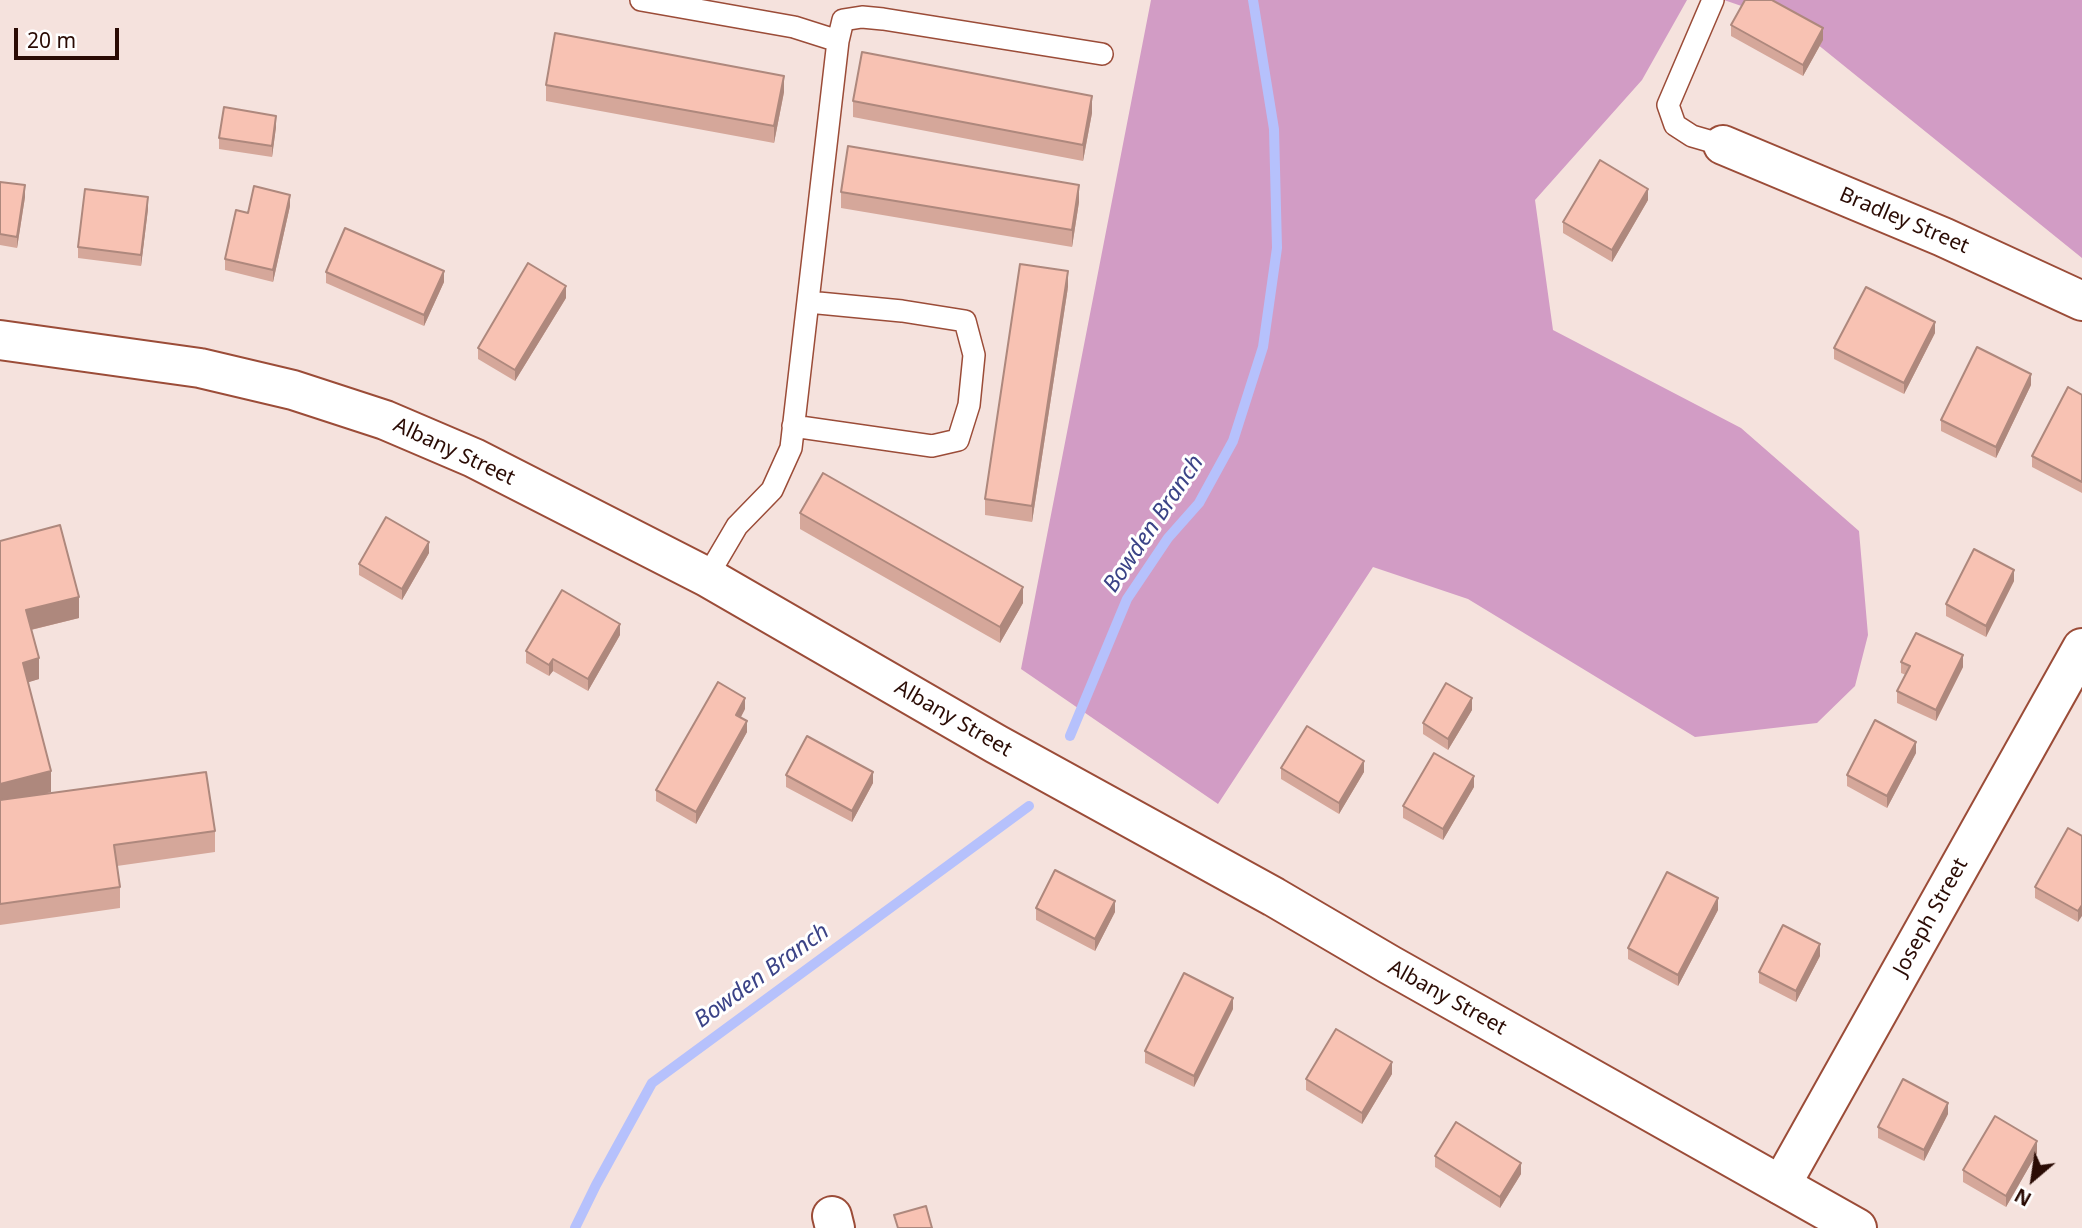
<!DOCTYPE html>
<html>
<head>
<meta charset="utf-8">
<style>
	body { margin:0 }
	#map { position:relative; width:2082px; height:1228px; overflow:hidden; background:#f5e2dd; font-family:"Noto Sans",sans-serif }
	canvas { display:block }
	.north { position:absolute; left:1998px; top:1144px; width:70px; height:70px; -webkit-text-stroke:5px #fff; paint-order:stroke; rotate:209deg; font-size:19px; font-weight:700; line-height:28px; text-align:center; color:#2a0b04 }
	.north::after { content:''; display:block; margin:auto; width:24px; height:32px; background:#2a0b04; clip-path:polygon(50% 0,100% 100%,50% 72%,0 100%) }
	.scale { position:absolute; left:14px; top:28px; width:105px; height:32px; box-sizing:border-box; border:4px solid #2a0b04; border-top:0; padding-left:9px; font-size:21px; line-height:24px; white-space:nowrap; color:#2a0b04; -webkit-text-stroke:5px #fff; paint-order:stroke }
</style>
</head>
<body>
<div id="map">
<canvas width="2082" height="1228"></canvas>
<div class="north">N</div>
<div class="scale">20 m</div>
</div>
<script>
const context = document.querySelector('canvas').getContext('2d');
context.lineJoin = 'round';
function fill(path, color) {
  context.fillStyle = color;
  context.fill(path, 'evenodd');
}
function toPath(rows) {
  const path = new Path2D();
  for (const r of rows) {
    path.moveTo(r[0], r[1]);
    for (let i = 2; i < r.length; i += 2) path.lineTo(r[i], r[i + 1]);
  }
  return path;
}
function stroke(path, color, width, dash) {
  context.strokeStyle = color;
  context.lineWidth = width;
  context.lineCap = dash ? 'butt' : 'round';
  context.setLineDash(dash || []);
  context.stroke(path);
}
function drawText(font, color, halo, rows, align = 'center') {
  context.font = font + ' "Noto Sans",sans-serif';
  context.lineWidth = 6;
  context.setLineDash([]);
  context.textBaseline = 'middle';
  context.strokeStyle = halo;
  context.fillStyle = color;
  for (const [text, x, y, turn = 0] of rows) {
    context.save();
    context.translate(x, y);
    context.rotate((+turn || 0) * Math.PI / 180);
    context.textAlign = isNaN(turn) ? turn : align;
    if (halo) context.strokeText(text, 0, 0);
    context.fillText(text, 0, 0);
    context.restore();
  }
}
const forest = toPath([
	[1151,0,1687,0,1642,80,1535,200,1553,330,1741,428,1859,531,1868,635,1855,686,1817,723,1695,737,1468,599,1373,567,1218,804,1021,669],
	[1724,0,2082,0,2082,258,1791,23]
]);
const stream = toPath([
	[1070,736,1127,599,1168,538,1199,503,1233,441,1263,347,1277,248,1274,129,1253,0],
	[575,1228,596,1185,652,1083,1029,806]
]);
const lane = toPath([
	[641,0,794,27,838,41],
	[1713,0,1668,105,1675,125,1692,136,1723,145],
	[793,426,932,446,958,440,969,405,974,355,965,321,902,311,808,302],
	[707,577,737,526,772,490,791,448,838,41,843,20,862,17,883,19,1102,54]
]);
const street = toPath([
	[1723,145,1943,237,2082,301],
	[1781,1185,2082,648],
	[832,1216,835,1228]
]);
const secondary = toPath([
	[0,340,200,368,293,390,385,420,474,458,707,577,996,744,1274,897,1390,965,1857,1228]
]);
const wall = toPath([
	[1731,25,1823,40,1803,76,1731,36],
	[546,85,784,92,774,143,546,101],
	[853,101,1092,113,1083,161,853,117],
	[276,127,272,157,219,149,219,138],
	[0,182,25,197,17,248,0,245],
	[841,192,1079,202,1072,247,841,208],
	[1648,200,1612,262,1563,233,1563,222],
	[290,206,273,282,225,270,225,259,248,213],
	[148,209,141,266,78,258,78,247],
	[326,272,444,282,424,326,326,283],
	[1068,287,1032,522,985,515,985,499],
	[566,298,515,381,478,359,478,348],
	[1935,333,1904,394,1834,359,1834,348],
	[2031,385,1996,458,1941,431,1941,420],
	[2082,395,2082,493,2032,467,2032,456],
	[800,513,1023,603,1000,643,800,529],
	[0,541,79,618,31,630,39,679,28,682,51,792,37,795,215,831,215,852,117,866,120,887,120,908,0,925],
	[429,553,402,600,359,575,359,564],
	[2014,581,1986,637,1946,616,1946,604],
	[620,635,588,691,553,671,549,676,526,663,526,651],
	[1901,662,1963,667,1936,721,1897,703,1897,691,1906,675,1901,673],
	[745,709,741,717,747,732,696,824,656,801,656,790],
	[1472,710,1448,750,1423,734,1423,723],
	[1916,753,1887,808,1847,786,1847,775],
	[1281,768,1364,772,1339,814,1281,779],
	[786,775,873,783,852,822,786,787],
	[1474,787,1443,840,1403,818,1403,806],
	[2082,836,2078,922,2035,898,2035,887],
	[1036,908,1115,912,1095,951,1036,920],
	[1718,910,1678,986,1628,959,1628,948],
	[1820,956,1796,1002,1759,983,1759,972],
	[1233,1009,1194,1087,1145,1063,1145,1051],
	[1392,1074,1362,1124,1306,1090,1306,1079],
	[1948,1114,1924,1161,1878,1138,1878,1127],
	[2037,1153,2006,1207,1963,1182,1963,1170],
	[1435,1156,1521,1174,1500,1208,1435,1167]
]);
const shadedWall = toPath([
	[1823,28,1823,40,1803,76,1803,65],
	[784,76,784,92,774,143,774,126],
	[1092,96,1092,113,1083,161,1083,145],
	[276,116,276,127,272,157,272,146],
	[25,185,25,197,17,248,17,237],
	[1079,185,1079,202,1072,247,1072,230],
	[1648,189,1648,200,1612,262,1612,250],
	[290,195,290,206,273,282,273,270],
	[148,197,148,209,141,266,141,255],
	[444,271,444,282,424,326,424,315],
	[1068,271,1068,287,1032,522,1032,506],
	[566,286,566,298,515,381,515,370],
	[1935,322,1935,333,1904,394,1904,383],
	[2031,374,2031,385,1996,458,1996,447],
	[429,542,429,553,402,600,402,589],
	[2014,570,2014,581,1986,637,1986,626],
	[1023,587,1023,603,1000,643,1000,627],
	[79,597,79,618,26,631,26,610],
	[620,624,620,635,588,691,588,679],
	[1963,655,1963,667,1936,721,1936,710],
	[39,658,39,679,23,684,23,663],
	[553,659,553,671,549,676,549,665],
	[745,698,745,709,736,726,736,715],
	[1472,698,1472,710,1448,750,1448,739],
	[747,721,747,732,696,824,696,812],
	[1916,742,1916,753,1887,808,1887,796],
	[1364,761,1364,772,1339,814,1339,803],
	[51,771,51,792,0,805,0,784],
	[873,772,873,783,852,822,852,811],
	[1474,776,1474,787,1443,840,1443,829],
	[1718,898,1718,910,1678,986,1678,975],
	[1115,901,1115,912,1095,951,1095,939],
	[2082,905,2082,916,2078,922,2078,911],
	[1820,944,1820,956,1796,1002,1796,991],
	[1233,998,1233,1009,1194,1087,1194,1076],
	[1392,1062,1392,1074,1362,1124,1362,1113],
	[1948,1103,1948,1114,1924,1161,1924,1150],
	[2037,1141,2037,1153,2006,1207,2006,1196],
	[1521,1163,1521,1174,1500,1208,1500,1197]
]);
const building = toPath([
	[1745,0,1772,0,1823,28,1803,65,1731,25,1745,0],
	[555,33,784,76,774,126,546,85,555,33],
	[862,52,1092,96,1083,145,853,101,862,52],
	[224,107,276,116,272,146,219,138,224,107],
	[848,146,1079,185,1072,230,841,192,848,146],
	[1600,160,1648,189,1612,250,1563,222,1600,160],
	[0,182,25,185,17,237,0,234,0,182],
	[254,186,290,195,273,270,225,259,236,210,248,213,254,186],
	[85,189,148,197,141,255,78,247,85,189],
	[345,228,444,271,424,315,326,272,345,228],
	[528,263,566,286,515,370,478,348,528,263],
	[1020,264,1068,271,1032,506,985,499,1020,264],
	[1866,287,1935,322,1904,383,1834,348,1866,287],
	[1977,347,2031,374,1996,447,1941,420,1977,347],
	[2068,387,2082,395,2082,482,2032,456,2068,387],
	[823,473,1023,587,1000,627,800,513,823,473],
	[386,517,429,542,402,589,359,564,386,517],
	[60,525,79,597,26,610,39,658,23,663,51,771,0,784,0,541,60,525],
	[1974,549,2014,570,1986,626,1946,604,1974,549],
	[562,590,620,624,588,679,553,659,549,665,526,651,562,590],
	[1916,633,1963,655,1936,710,1897,691,1910,666,1901,662,1916,633],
	[718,682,745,698,736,715,747,721,696,812,656,790,718,682],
	[1446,683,1472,698,1448,739,1423,723,1446,683],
	[1875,720,1916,742,1887,796,1847,775,1875,720],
	[1307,726,1364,761,1339,803,1281,768,1307,726],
	[807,736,873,772,852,811,786,775,807,736],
	[1434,753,1474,776,1443,829,1403,806,1434,753],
	[206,772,215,831,114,845,120,887,0,904,0,800,206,772],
	[2068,828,2082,836,2082,905,2078,911,2035,887,2068,828],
	[1055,870,1115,901,1095,939,1036,908,1055,870],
	[1667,872,1718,898,1678,975,1628,948,1667,872],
	[1783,925,1820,944,1796,991,1759,972,1783,925],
	[1184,973,1233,998,1194,1076,1145,1051,1184,973],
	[1336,1029,1392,1062,1362,1113,1306,1079,1336,1029],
	[1903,1079,1948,1103,1924,1150,1878,1127,1903,1079],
	[1995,1116,2037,1141,2006,1196,1963,1170,1995,1116],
	[1456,1122,1521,1163,1500,1197,1435,1156,1456,1122],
	[926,1206,932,1228,898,1228,894,1215,926,1206]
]);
const streetNames = [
	["Bradley Street",1904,221,23],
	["Albany Street",454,452,25],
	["Albany Street",953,719,30],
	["Joseph Street",1931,917,-61],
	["Albany Street",1447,998,29]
];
const waterNames = [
	["Bowden Branch",1154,524,-56],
	["Bowden Branch",762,976,-36]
];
fill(forest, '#d29cc5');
stroke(stream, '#b6c1fc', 10);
stroke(lane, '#9b4c38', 24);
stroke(street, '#9b4c38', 42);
stroke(secondary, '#9b4c38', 42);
stroke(lane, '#fff', 21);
stroke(street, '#fff', 38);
stroke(secondary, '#fff', 38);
fill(wall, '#d5a79a');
fill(shadedWall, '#ae887d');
fill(building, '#f8c2b3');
stroke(building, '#ae887d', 2);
drawText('21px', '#2a0b04', '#fff', streetNames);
drawText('italic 23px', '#3b4387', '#fff', waterNames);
</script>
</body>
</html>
